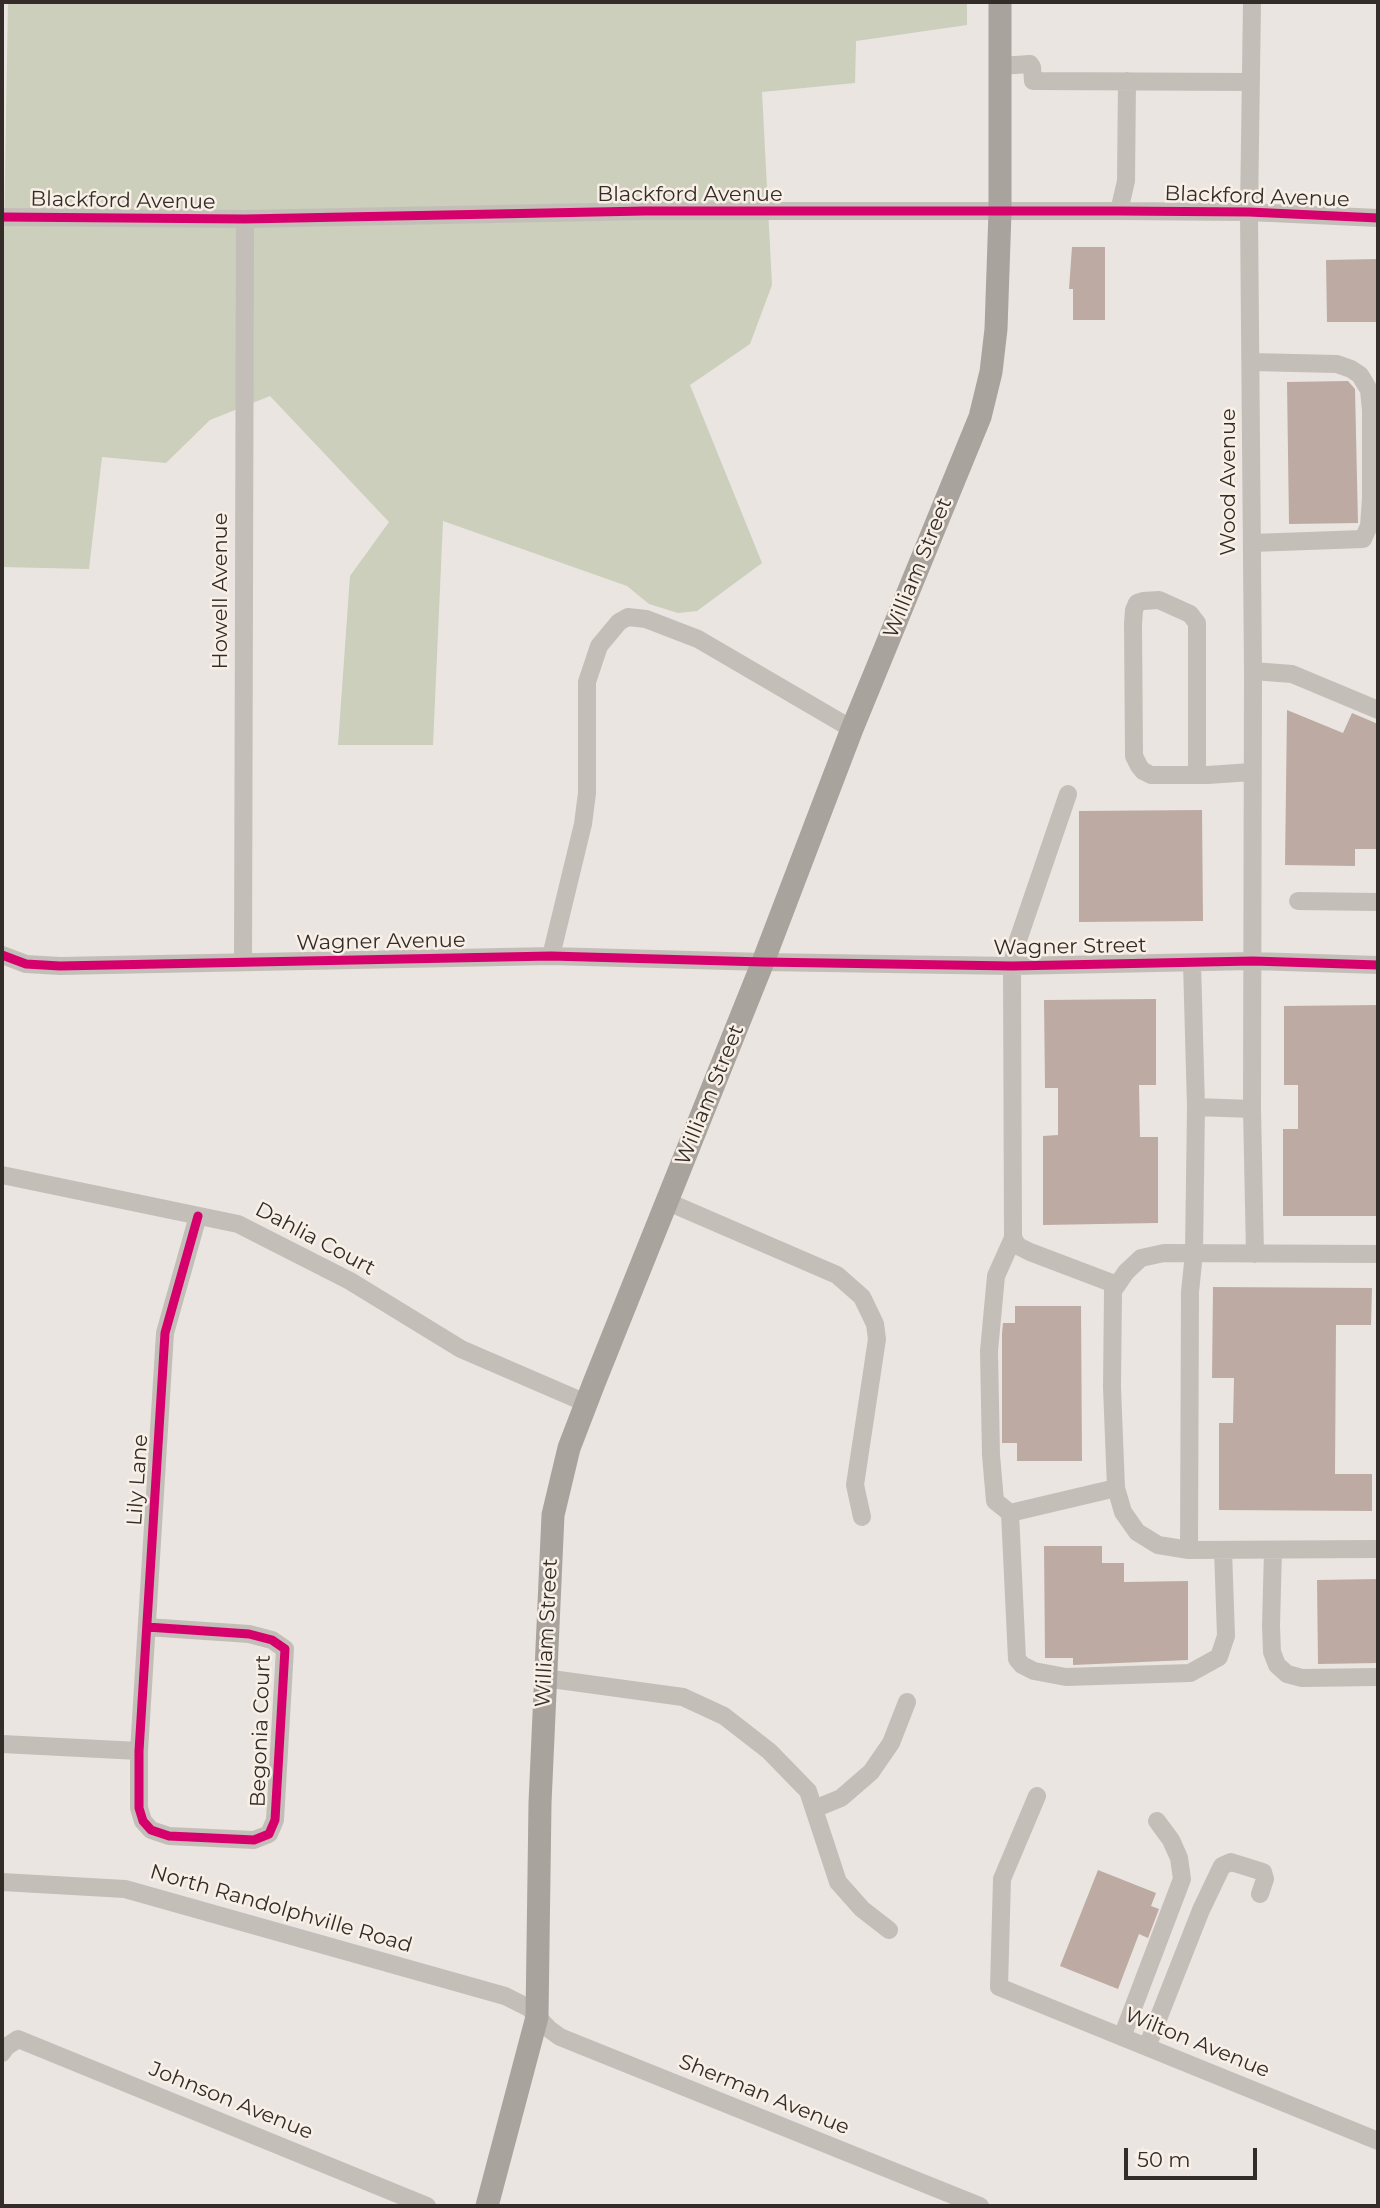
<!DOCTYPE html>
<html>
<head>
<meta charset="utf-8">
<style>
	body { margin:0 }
	#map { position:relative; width:1380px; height:2208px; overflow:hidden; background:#eae5e0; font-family:Montserrat,sans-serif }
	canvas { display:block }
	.frame { position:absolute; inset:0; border:4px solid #342c28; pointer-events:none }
	.scale { position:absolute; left:1124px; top:2148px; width:133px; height:32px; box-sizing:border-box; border:4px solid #342c28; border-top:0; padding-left:9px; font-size:21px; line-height:24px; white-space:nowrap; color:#342c28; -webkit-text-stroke:5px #f8f0e7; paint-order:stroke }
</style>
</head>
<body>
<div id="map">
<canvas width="1380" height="2208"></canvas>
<div class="frame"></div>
<div class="scale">50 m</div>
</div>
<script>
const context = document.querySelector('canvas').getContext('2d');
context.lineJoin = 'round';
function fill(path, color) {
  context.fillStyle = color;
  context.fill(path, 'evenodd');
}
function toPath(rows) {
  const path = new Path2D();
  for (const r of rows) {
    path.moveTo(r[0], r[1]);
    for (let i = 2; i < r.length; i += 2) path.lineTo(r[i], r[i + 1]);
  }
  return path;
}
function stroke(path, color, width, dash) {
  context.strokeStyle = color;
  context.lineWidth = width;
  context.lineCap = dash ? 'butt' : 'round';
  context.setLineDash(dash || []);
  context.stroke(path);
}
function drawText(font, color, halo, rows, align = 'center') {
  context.font = font + ' Montserrat,sans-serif';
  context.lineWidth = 5;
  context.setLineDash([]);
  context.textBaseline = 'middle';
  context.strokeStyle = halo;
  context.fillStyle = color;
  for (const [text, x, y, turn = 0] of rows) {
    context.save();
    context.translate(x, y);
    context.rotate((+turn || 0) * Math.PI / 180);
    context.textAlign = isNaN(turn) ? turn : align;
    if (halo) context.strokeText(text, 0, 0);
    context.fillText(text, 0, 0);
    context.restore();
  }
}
const green = toPath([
	[8,2,967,2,967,25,856,41,855,83,762,92,772,285,750,344,690,385,762,563,697,611,678,613,649,604,627,586,443,521,433,745,338,745,350,576,389,522,270,396,210,420,166,463,102,457,89,569,2,567,2,239,4,236]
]);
const building = toPath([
	[1072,247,1105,247,1105,320,1073,320,1073,289,1069,289],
	[1378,259,1378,322,1327,322,1326,260],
	[1348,381,1355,389,1358,523,1289,524,1287,382],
	[1287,710,1343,733,1352,713,1378,724,1378,849,1355,849,1355,866,1285,865],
	[1202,810,1203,921,1079,922,1079,811],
	[1156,999,1156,1085,1139,1085,1140,1137,1158,1137,1158,1223,1043,1225,1043,1136,1058,1135,1058,1088,1045,1088,1044,1000],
	[1378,1005,1378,1216,1283,1216,1283,1129,1298,1129,1298,1085,1284,1085,1284,1006],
	[1213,1287,1372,1288,1371,1325,1336,1325,1335,1474,1372,1474,1372,1511,1219,1510,1219,1423,1233,1423,1234,1378,1212,1378],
	[1015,1306,1081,1306,1082,1461,1017,1461,1017,1443,1002,1443,1002,1334,1003,1323,1015,1323],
	[1044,1546,1102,1546,1102,1563,1124,1563,1124,1582,1188,1581,1188,1660,1073,1665,1073,1658,1045,1658],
	[1378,1579,1378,1663,1318,1664,1317,1580],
	[1098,1870,1156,1893,1151,1906,1159,1909,1148,1938,1139,1934,1118,1989,1060,1966]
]);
const minor = toPath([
	[1252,2,1249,212,1253,671,1252,1109,1255,1254],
	[1000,66,1030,64,1032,67,1033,81,1251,82],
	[1119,211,1126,181,1127,81],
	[2,217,245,219,645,211,1119,211,1249,212,1378,218],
	[1251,362,1337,364,1351,369,1360,375,1369,390,1371,410,1371,499,1369,526,1363,539,1252,543],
	[1253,671,1292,674,1378,710],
	[1197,774,1197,623,1190,614,1159,600,1143,601,1137,603,1134,610,1133,624,1134,756,1139,766,1143,771,1151,775,1208,775,1251,772],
	[1068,794,1016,946,1012,966,1013,1238,1018,1246,1030,1252,1117,1285],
	[1298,901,1378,902],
	[2,955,26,964,60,966,551,956,763,962,1012,966,1253,961,1378,965],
	[551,956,583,824,587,793,587,682,599,646,619,622,628,617,646,619,698,639,852,729],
	[243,962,245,219],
	[1196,1107,1252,1109],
	[2,1175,238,1224,350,1281,461,1349,586,1403],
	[668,1202,837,1275,862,1297,875,1324,877,1339,855,1485,862,1517],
	[1013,1238,996,1276,989,1351,991,1455,995,1501,1010,1513,1116,1488],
	[1378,1254,1164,1253,1141,1258,1126,1272,1113,1291,1112,1387,1116,1488,1123,1512,1137,1532,1158,1545,1189,1550,1378,1549],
	[1010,1513,1017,1659,1022,1665,1034,1671,1066,1677,1190,1673,1219,1657,1226,1636,1223,1550],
	[1189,1550,1190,1292,1194,1253,1196,1107,1192,963],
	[1273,1550,1271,1626,1272,1652,1277,1665,1287,1674,1302,1678,1378,1677],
	[147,1627,249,1634,272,1640,285,1649,275,1820,269,1834,254,1840,169,1836,151,1830,143,1821,139,1808,139,1751,165,1333,198,1216],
	[544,1678,683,1697,724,1716,769,1751,808,1791,838,1882,862,1909,889,1930],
	[2,1744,139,1751],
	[1037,1796,1002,1879,999,1987,1378,2141],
	[814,1809,841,1798,871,1772,891,1743,907,1702],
	[2,1882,125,1889,505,1996,529,2008,549,2029,560,2037,980,2206],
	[1122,2037,1182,1879,1179,1858,1171,1840,1157,1821],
	[1147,2047,1201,1910,1222,1866,1231,1862,1263,1872,1265,1879,1260,1894],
	[2,2053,6,2047,18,2039,427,2206]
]);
const major = toPath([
	[487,2206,537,2017,540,1803,553,1515,569,1448,594,1383,763,962,852,729,980,417,991,372,996,329,1000,212,1000,2]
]);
const cycleway = toPath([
	[2,217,245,219,645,211,1119,211,1249,212,1378,218],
	[2,955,26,964,60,966,551,956,763,962,1012,966,1253,961,1378,965],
	[147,1627,249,1634,272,1640,285,1649,275,1820,269,1834,254,1840,169,1836,151,1830,143,1821,139,1808,139,1751,165,1333,198,1216]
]);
const streetNames = [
	["Blackford Avenue",690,195],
	["Blackford Avenue",1257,197,2],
	["Blackford Avenue",123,201,1],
	["Wood Avenue",1229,482,-90],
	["William Street",918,568,-68],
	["Howell Avenue",221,591,-90],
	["Wagner Avenue",381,942,-1],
	["Wagner Street",1070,947,-1],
	["William Street",710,1095,-68],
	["Dahlia Court",315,1239,28],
	["Lily Lane",138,1480,-86],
	["William Street",547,1633,-87],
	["Begonia Court",261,1731,-88],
	["North Randolphville Road",281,1909,16],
	["Wilton Avenue",1197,2043,22],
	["Sherman Avenue",764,2095,22],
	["Johnson Avenue",231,2101,22]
];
fill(green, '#cbcfbb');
fill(building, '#bdaba3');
stroke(minor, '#c4beb9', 18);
stroke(major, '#a9a39e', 23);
stroke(cycleway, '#d6006c', 9);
drawText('21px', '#342c28', '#f8f0e7', streetNames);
</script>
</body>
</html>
